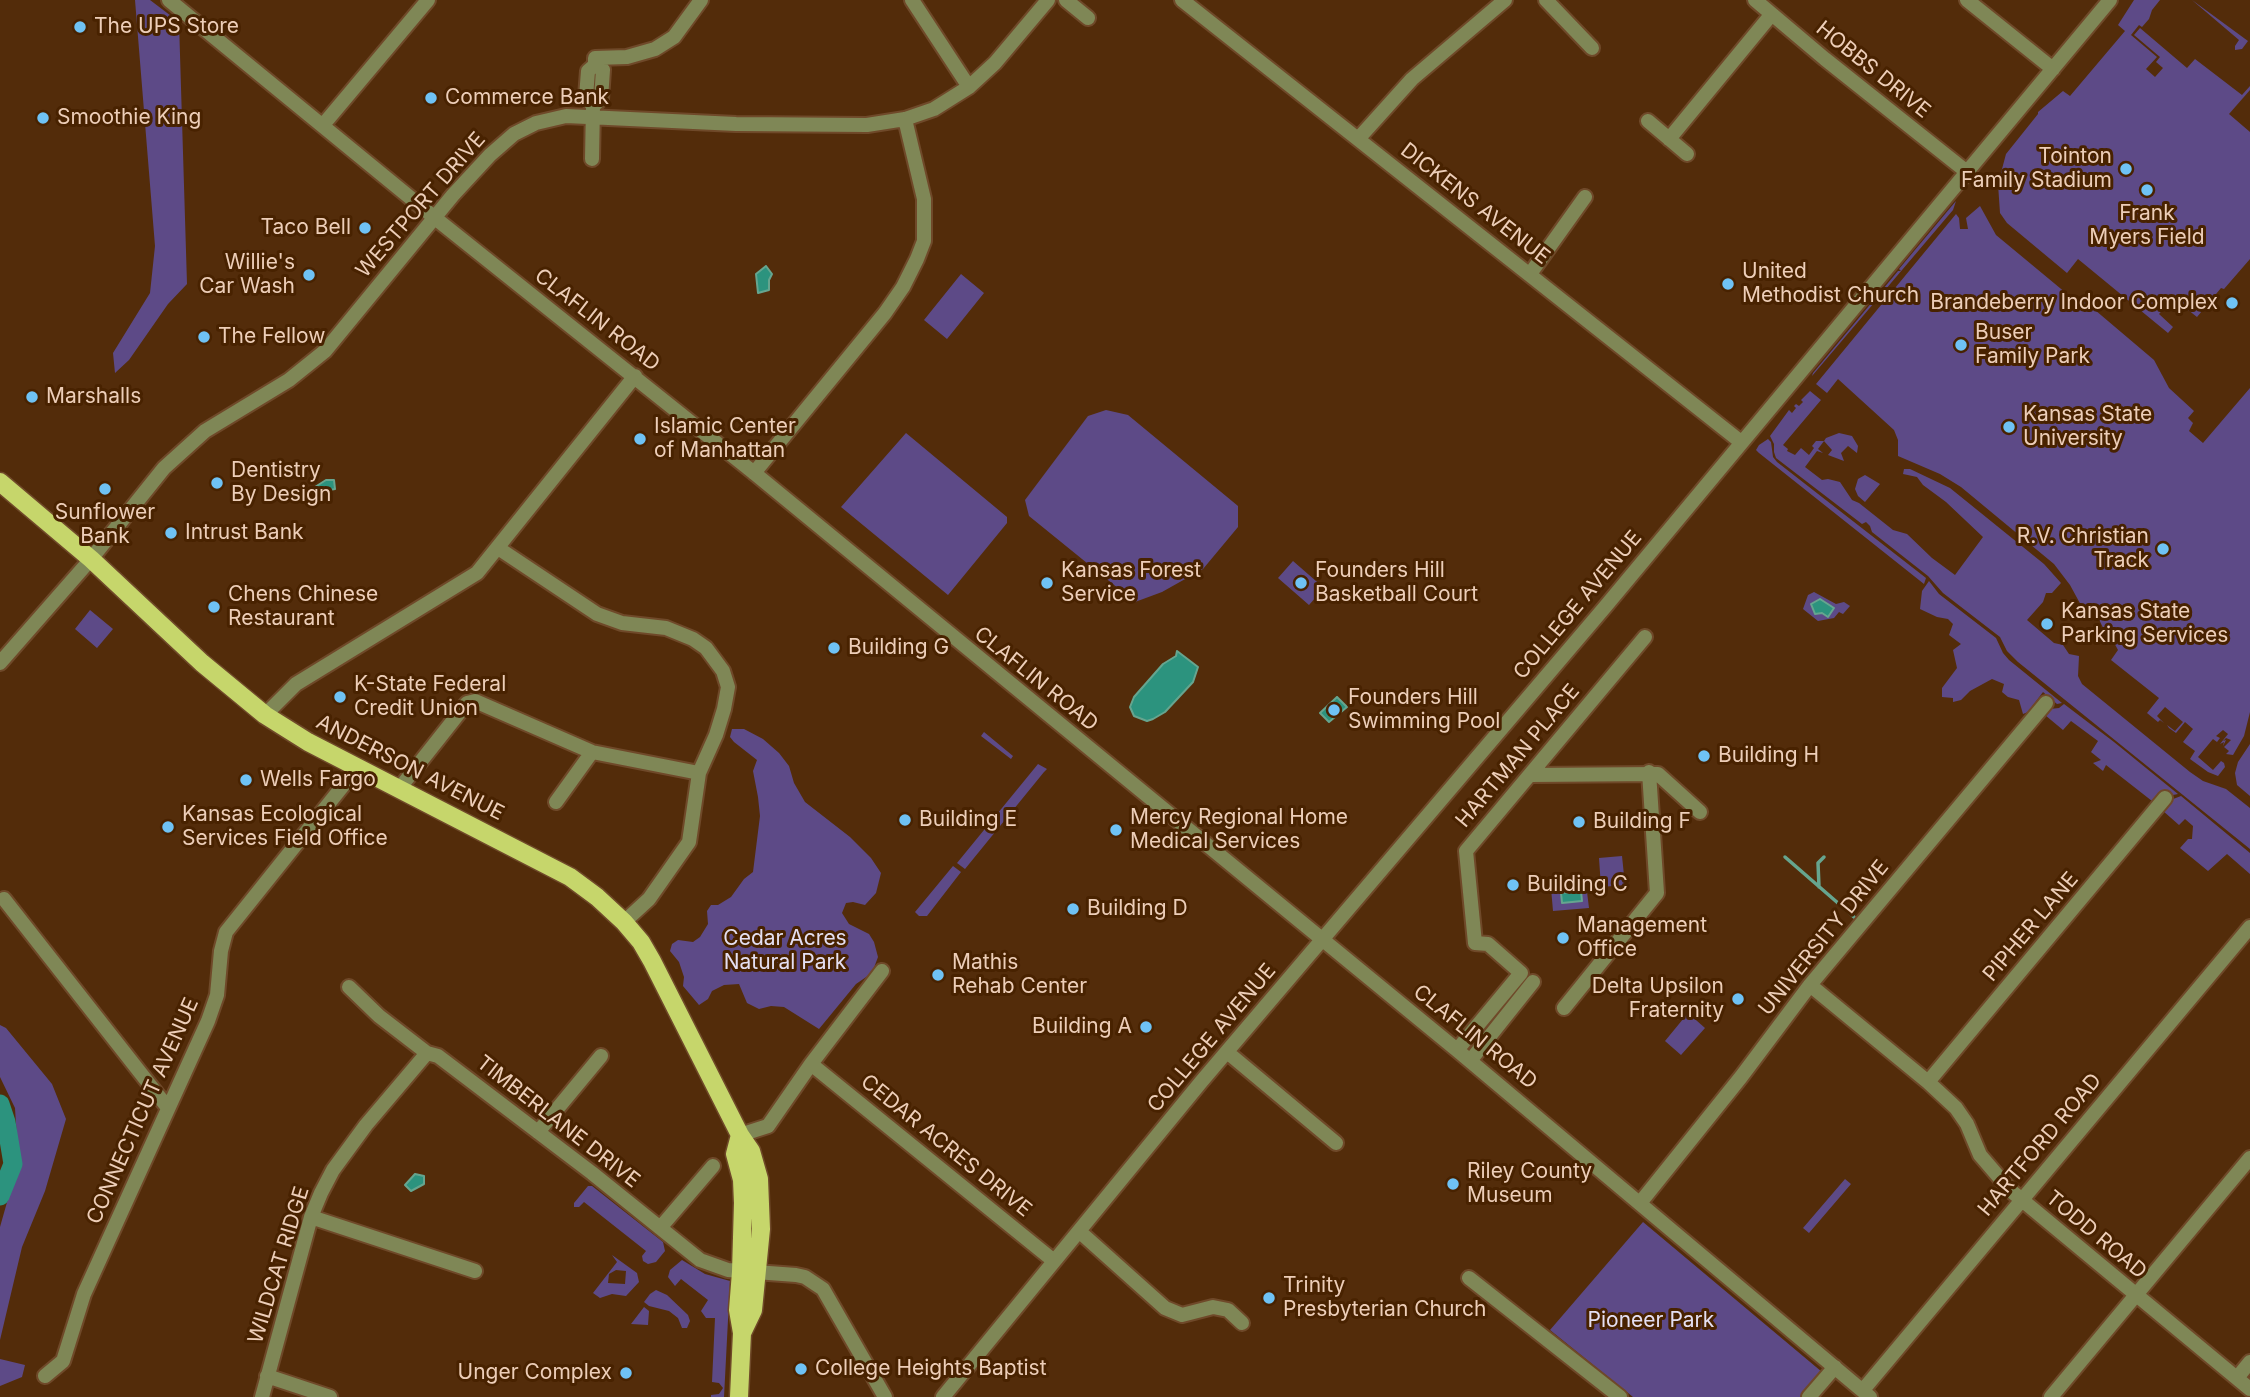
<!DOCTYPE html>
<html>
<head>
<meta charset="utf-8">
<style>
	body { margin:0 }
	canvas { display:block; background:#532c0a }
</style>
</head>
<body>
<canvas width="2250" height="1397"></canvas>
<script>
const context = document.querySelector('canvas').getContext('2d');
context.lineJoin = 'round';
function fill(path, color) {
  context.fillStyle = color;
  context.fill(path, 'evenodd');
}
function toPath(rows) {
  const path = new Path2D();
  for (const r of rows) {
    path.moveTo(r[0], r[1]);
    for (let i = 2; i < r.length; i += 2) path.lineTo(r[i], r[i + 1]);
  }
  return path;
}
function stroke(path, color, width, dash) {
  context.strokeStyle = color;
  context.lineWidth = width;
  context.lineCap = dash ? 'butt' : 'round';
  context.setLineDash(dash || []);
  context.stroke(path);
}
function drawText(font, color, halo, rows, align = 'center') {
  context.font = font + ' Inter,sans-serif';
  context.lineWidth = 6;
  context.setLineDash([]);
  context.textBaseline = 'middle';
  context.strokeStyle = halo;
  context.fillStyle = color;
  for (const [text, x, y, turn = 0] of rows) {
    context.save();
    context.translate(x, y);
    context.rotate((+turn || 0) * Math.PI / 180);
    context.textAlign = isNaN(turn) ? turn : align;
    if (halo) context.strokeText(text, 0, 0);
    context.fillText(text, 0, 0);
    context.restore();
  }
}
const green = toPath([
	[135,0,150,0,179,22,187,284,168,304,129,360,115,373,113,353,150,293,155,246],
	[2134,0,2160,0,2152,10,2149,19,2142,27,2139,25,2131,35,2157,57,2146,69,2155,77,2163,68,2156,62,2160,57,2134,35,2140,28,2187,68,2195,59,2242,95,2250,86,2250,90,2229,114,2250,132,2250,259,2224,289,2221,288,2197,317,2173,298,2159,314,2173,327,2168,333,2078,259,2067,273,2007,223,2000,213,1998,184,2006,154,2038,114,2038,112,2063,91,2070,96,2125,31,2118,25],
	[2192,0,2248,41,2242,49,2235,50,2235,46,2239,40],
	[1956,201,1953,210,1812,376,1813,373,1898,271,1901,271,1899,269],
	[1980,206,1996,235,2078,303,2082,299,2154,360,2169,388,2194,411,2188,418,2193,423,2189,431,2203,443,2250,388,2250,712,2244,736,2233,755,2226,754,2229,751,2224,747,2231,740,2226,738,2223,741,2226,740,2223,746,2224,742,2220,744,2228,734,2223,730,2216,736,2220,738,2217,742,2213,739,2198,757,2213,770,2221,761,2224,763,2225,767,2218,776,2208,772,2190,759,2195,751,2183,742,2193,729,2185,722,2176,733,2169,728,2167,725,2175,731,2183,722,2165,707,2157,716,2164,723,2160,720,2158,722,2147,713,2159,698,2111,660,2118,650,2111,637,2108,638,2093,607,2082,607,2070,585,2054,564,1961,487,1940,474,1898,456,1898,440,1894,430,1838,379,1827,393,1816,384,1956,214,1959,218,1960,229,1968,229,1966,218],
	[961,274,984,293,947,339,924,320],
	[1810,391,1821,400,1783,445,1788,449,1787,451,1795,455,1801,448,1809,455,1814,448,1812,446,1816,441,1824,441,1826,438,1839,433,1852,436,1858,446,1857,453,1848,446,1841,453,1844,461,1828,455,1832,450,1824,441,1818,449,1823,453,1817,451,1805,467,1822,480,1828,479,1840,482,1852,500,1859,503,1893,530,1907,534,1932,558,1955,575,1983,537,1946,502,1923,485,1917,477,1903,474,1904,469,1910,469,1950,488,2044,564,2061,583,2052,593,2046,593,2043,602,2027,620,2054,643,2063,645,2069,654,2079,656,2078,676,2082,684,2190,772,2203,781,2226,789,2250,808,2250,849,2018,662,2007,651,2000,637,1943,593,1928,576,1872,532,1870,526,1866,522,1862,524,1776,458,1774,452,1774,444,1770,436,1789,410,1792,413,1796,408,1794,406,1796,404,1799,406,1803,402,1801,400],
	[1106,410,1128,415,1238,506,1238,527,1203,569,1162,592,1135,602,1029,516,1025,500,1088,416],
	[906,433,1007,517,1007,523,948,595,841,507],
	[1768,439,1771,442,1773,457,1777,462,1926,578,1924,584,1759,453,1756,450,1759,445],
	[1865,475,1880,484,1865,502,1858,496,1855,489,1858,479],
	[1293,561,1324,588,1309,605,1278,578],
	[1929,581,1939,594,1996,638,2003,653,2009,660,2062,703,2057,704,2043,692,2028,712,2023,714,2019,700,2008,697,2002,692,2004,684,1992,679,1970,691,1961,700,1953,702,1953,698,1942,697,1942,688,1957,668,1953,650,1961,644,1949,635,1953,624,1948,619,1937,617,1920,609,1922,591],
	[1814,592,1836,604,1844,602,1850,606,1843,614,1839,612,1834,618,1818,621,1803,609,1808,595],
	[90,610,113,629,97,648,75,629],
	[2064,704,2114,742,2178,794,2168,796,2162,793,2152,801,2106,765,2103,771,2093,763,2101,760,2091,752,2098,741,2071,721,2063,730,2045,715,2050,709,2059,708],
	[732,729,744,729,763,739,779,753,789,766,794,783,805,802,850,837,871,858,881,873,876,893,865,905,853,902,846,903,842,913,849,924,869,934,874,942,878,957,872,973,856,984,819,1029,784,1007,771,1006,759,1009,747,1003,739,984,724,985,712,991,708,999,699,1005,683,986,684,977,679,962,670,951,672,944,678,940,693,942,700,937,708,924,707,911,711,905,718,905,731,897,744,879,753,872,760,816,758,797,753,771,757,760,734,742,730,737],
	[984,732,1013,756,1011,759,981,736],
	[2250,744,2250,796,2237,785,2235,773,2238,762],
	[1038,764,1047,769,1044,772,965,869,957,863],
	[2181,796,2250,853,2250,874,2227,854,2208,871,2180,848,2188,839,2192,839,2193,826,2185,819,2179,825,2162,810,2168,801],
	[1622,856,1625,885,1601,887,1599,858],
	[953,866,961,872,927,916,919,916,915,912],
	[1586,884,1589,908,1553,911,1551,888],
	[1688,1013,1705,1028,1681,1055,1665,1041],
	[0,1025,6,1028,52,1084,66,1119,45,1191,22,1247,0,1340,0,1227,17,1167,17,1140,15,1108,0,1077],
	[1845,1179,1851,1184,1809,1233,1803,1228],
	[588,1186,592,1186,663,1242,665,1251,656,1262,648,1264,643,1261,642,1256,646,1251,584,1202,579,1207,574,1207,574,1203],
	[1643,1222,1822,1372,1800,1397,1633,1397,1550,1330],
	[612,1255,637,1273,639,1282,626,1296,612,1294,600,1298,593,1293,617,1262],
	[616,1270,626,1271,625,1284,608,1283,609,1274],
	[682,1260,705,1274,730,1281,724,1397,711,1397,711,1395,719,1394,723,1388,719,1383,712,1382,715,1318,706,1318,701,1311,708,1300,681,1279,675,1286,668,1277,670,1270],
	[656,1290,667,1295,688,1315,690,1321,687,1328,682,1328,678,1318,669,1311,649,1306,644,1302,650,1294],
	[644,1307,649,1311,648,1325,631,1324],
	[0,1359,25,1365,22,1377,0,1386]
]);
const water = toPath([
	[766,266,772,274,769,280,769,290,758,293,756,274,766,266],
	[326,480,334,480,335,489,330,490,331,495,325,499,315,487,326,480],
	[1820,599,1834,608,1828,617,1822,613,1815,614,1811,604,1820,599],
	[1177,651,1198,667,1193,682,1165,712,1153,719,1147,721,1134,716,1130,707,1134,697,1163,664,1176,656,1177,651],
	[1337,697,1347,707,1329,722,1320,713,1337,697],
	[1581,891,1582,901,1562,903,1561,893,1581,891],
	[415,1174,424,1176,424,1184,411,1191,405,1185,415,1174]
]);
const stream = toPath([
	[1785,857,1854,917],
	[1819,887,1818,863,1824,857]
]);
const river = toPath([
	[0,1104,6,1122,13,1164,0,1196]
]);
const minor = toPath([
	[169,0,435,218,753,472,1457,1050,1870,1397],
	[912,0,969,87],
	[1066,0,1088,18],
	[1182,0,1741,442],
	[1546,0,1592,48],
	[1755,0,1825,59,1967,172],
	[1967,0,2053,69],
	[593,106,601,99,603,70,595,65],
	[1648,121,1687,154],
	[323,125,428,0],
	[1358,139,1412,79,1505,0],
	[1669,139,1771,15],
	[592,159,593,106,586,97,588,71,595,65,595,58,627,57,655,49,674,37,701,0],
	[1530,274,1585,197],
	[754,473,885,313,903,287,917,259,924,241,924,199,905,119],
	[498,548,597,614,622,623,666,628,693,639,706,648,723,671,728,687,724,709,716,735,699,773,689,842,649,899,624,922],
	[0,663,91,559,164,468,205,431,289,380,325,351,453,195,490,155,514,134,536,123,566,116,736,124,867,125,905,119,934,109,969,87,995,63,1048,0],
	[265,715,296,684,477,573,635,376],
	[1530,775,1658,774,1700,812],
	[399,789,467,703,475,701,592,752,699,773],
	[556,802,592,752],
	[4,899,168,1108],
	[1810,985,1928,1082,1956,1108,1967,1124,1980,1155,2010,1190,2250,1389],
	[349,987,379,1016,427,1053,438,1056,592,1173,700,1260,728,1270,796,1275,805,1277,823,1289,885,1397],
	[1564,1008,1657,893,1649,772],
	[1457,1050,1521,973,1488,944,1475,943,1466,851,1645,637],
	[1227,1052,1336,1143],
	[1470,1061,1533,982],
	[811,1064,1054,1261],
	[1928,1082,2165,798],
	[538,1132,601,1056],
	[740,1135,768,1126,811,1064,882,971],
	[1640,1203,1741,1077,1810,985,2046,703],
	[311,1217,475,1271],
	[660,1228,713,1166],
	[1080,1232,1165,1308,1182,1315,1213,1307,1228,1310,1242,1323],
	[1469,1278,1620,1397],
	[45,1376,63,1361,84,1294,208,1021,217,995,221,951,226,932,358,767],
	[267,1376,330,1397],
	[2237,1378,2250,1362],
	[1863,1390,2250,927],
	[262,1397,311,1217,321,1193,333,1170,366,1125,427,1053],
	[943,1397,1201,1082,1605,607,2110,0],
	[1809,1397,1835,1367],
	[2051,1397,2250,1158]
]);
const major = toPath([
	[0,482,91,559,202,663,265,715,308,742,570,877,597,897,624,922,641,942,652,961,740,1135,751,1151,759,1179,761,1229,753,1310,742,1333],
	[739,1397,742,1333,738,1310,741,1272,743,1203,742,1180,735,1154,740,1135]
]);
const markers = [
	[80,27,7,"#6fc2f4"],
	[431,98,7,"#6fc2f4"],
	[43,118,7,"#6fc2f4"],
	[2126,169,7,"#6fc2f4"],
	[2147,190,7,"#6fc2f4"],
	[365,228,7,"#6fc2f4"],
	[309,275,7,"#6fc2f4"],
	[1728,284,7,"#6fc2f4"],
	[2232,303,7,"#6fc2f4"],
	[204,337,7,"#6fc2f4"],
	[1961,345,7,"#6fc2f4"],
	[32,397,7,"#6fc2f4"],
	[2009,427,7,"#6fc2f4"],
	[640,439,7,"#6fc2f4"],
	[217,483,7,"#6fc2f4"],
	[105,489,7,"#6fc2f4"],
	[171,533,7,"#6fc2f4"],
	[2163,549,7,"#6fc2f4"],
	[1047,583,7,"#6fc2f4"],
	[1301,583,7,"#6fc2f4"],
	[214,607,7,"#6fc2f4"],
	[2047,624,7,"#6fc2f4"],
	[834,648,7,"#6fc2f4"],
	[340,697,7,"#6fc2f4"],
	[1334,710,7,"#6fc2f4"],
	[1704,756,7,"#6fc2f4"],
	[246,780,7,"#6fc2f4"],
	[905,820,7,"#6fc2f4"],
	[1579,822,7,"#6fc2f4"],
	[168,827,7,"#6fc2f4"],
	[1116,830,7,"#6fc2f4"],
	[1513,885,7,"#6fc2f4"],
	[1073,909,7,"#6fc2f4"],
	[1563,938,7,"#6fc2f4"],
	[938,975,7,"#6fc2f4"],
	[1738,999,7,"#6fc2f4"],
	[1146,1027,7,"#6fc2f4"],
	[1453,1184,7,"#6fc2f4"],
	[1269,1298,7,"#6fc2f4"],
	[801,1369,7,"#6fc2f4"],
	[626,1373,7,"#6fc2f4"]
];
const poiNames = [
	["The UPS Store",94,27],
	["Commerce Bank",445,98],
	["Smoothie King",57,118],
	["Tointon",2112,157,"right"],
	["Family Stadium",2112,181,"right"],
	["Frank",2147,214,"center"],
	["Myers Field",2147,238,"center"],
	["Taco Bell",351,228,"right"],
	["Willie's",295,263,"right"],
	["Car Wash",295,287,"right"],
	["United",1742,272],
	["Methodist Church",1742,296],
	["Brandeberry Indoor Complex",2218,303,"right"],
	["Buser",1975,333],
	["Family Park",1975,357],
	["The Fellow",218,337],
	["Marshalls",46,397],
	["Kansas State",2023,415],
	["University",2023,439],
	["Islamic Center",654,427],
	["of Manhattan",654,451],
	["Dentistry",231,471],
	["By Design",231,495],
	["Sunflower",105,513,"center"],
	["Bank",105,537,"center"],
	["Intrust Bank",185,533],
	["R.V. Christian",2149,537,"right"],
	["Track",2149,561,"right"],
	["Kansas Forest",1061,571],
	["Service",1061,595],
	["Founders Hill",1315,571],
	["Basketball Court",1315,595],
	["Chens Chinese",228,595],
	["Restaurant",228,619],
	["Kansas State",2061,612],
	["Parking Services",2061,636],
	["Building G",848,648],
	["K-State Federal",354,685],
	["Credit Union",354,709],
	["Founders Hill",1348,698],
	["Swimming Pool",1348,722],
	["Building H",1718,756],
	["Wells Fargo",260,780],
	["Kansas Ecological",182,815],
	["Services Field Office",182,839],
	["Mercy Regional Home",1130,818],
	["Medical Services",1130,842],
	["Building E",919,820],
	["Building F",1593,822],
	["Building C",1527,885],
	["Building D",1087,909],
	["Management",1577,926],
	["Office",1577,950],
	["Mathis",952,963],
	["Rehab Center",952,987],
	["Delta Upsilon",1724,987,"right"],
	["Fraternity",1724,1011,"right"],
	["Building A",1132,1027,"right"],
	["Riley County",1467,1172],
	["Museum",1467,1196],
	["Trinity",1283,1286],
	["Presbyterian Church",1283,1310],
	["College Heights Baptist",815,1369],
	["Unger Complex",612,1373,"right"]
];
const streetNames = [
	["HOBBS DRIVE",1873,70,39],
	["DICKENS AVENUE",1475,204,38],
	["WESTPORT DRIVE",421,205,-49],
	["CLAFLIN ROAD",597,320,38],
	["COLLEGE AVENUE",1578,605,-50],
	["CLAFLIN ROAD",1036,679,39],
	["HARTMAN PLACE",1518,756,-50],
	["ANDERSON AVENUE",410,768,27],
	["PIPHER LANE",2031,927,-50],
	["UNIVERSITY DRIVE",1824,938,-51],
	["CLAFLIN ROAD",1475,1037,39],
	["COLLEGE AVENUE",1212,1038,-50],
	["CONNECTICUT AVENUE",143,1111,-66],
	["TIMBERLANE DRIVE",558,1122,38],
	["HARTFORD ROAD",2040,1145,-50],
	["CEDAR ACRES DRIVE",946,1146,39],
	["TODD ROAD",2096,1235,40],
	["WILDCAT RIDGE",279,1265,-73]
];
const parkNames = [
	["Cedar Acres",785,939],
	["Natural Park",785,963],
	["Pioneer Park",1651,1321]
];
fill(green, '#5d4a87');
fill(water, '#2c937e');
stroke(water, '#66a58f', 2);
stroke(stream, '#66a58f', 3.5);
stroke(river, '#2c937e', 19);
stroke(minor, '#6f4929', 18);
stroke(major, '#6f4929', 21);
stroke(minor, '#7f8756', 14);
stroke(major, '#c6d66b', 18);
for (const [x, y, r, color] of markers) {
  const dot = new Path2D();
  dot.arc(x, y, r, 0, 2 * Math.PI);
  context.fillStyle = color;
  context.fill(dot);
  stroke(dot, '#482200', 2.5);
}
drawText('21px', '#edceb8', '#482200', poiNames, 'left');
drawText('21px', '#edceb8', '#482200', streetNames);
drawText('21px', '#e4dff2', '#482200', parkNames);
</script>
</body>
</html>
